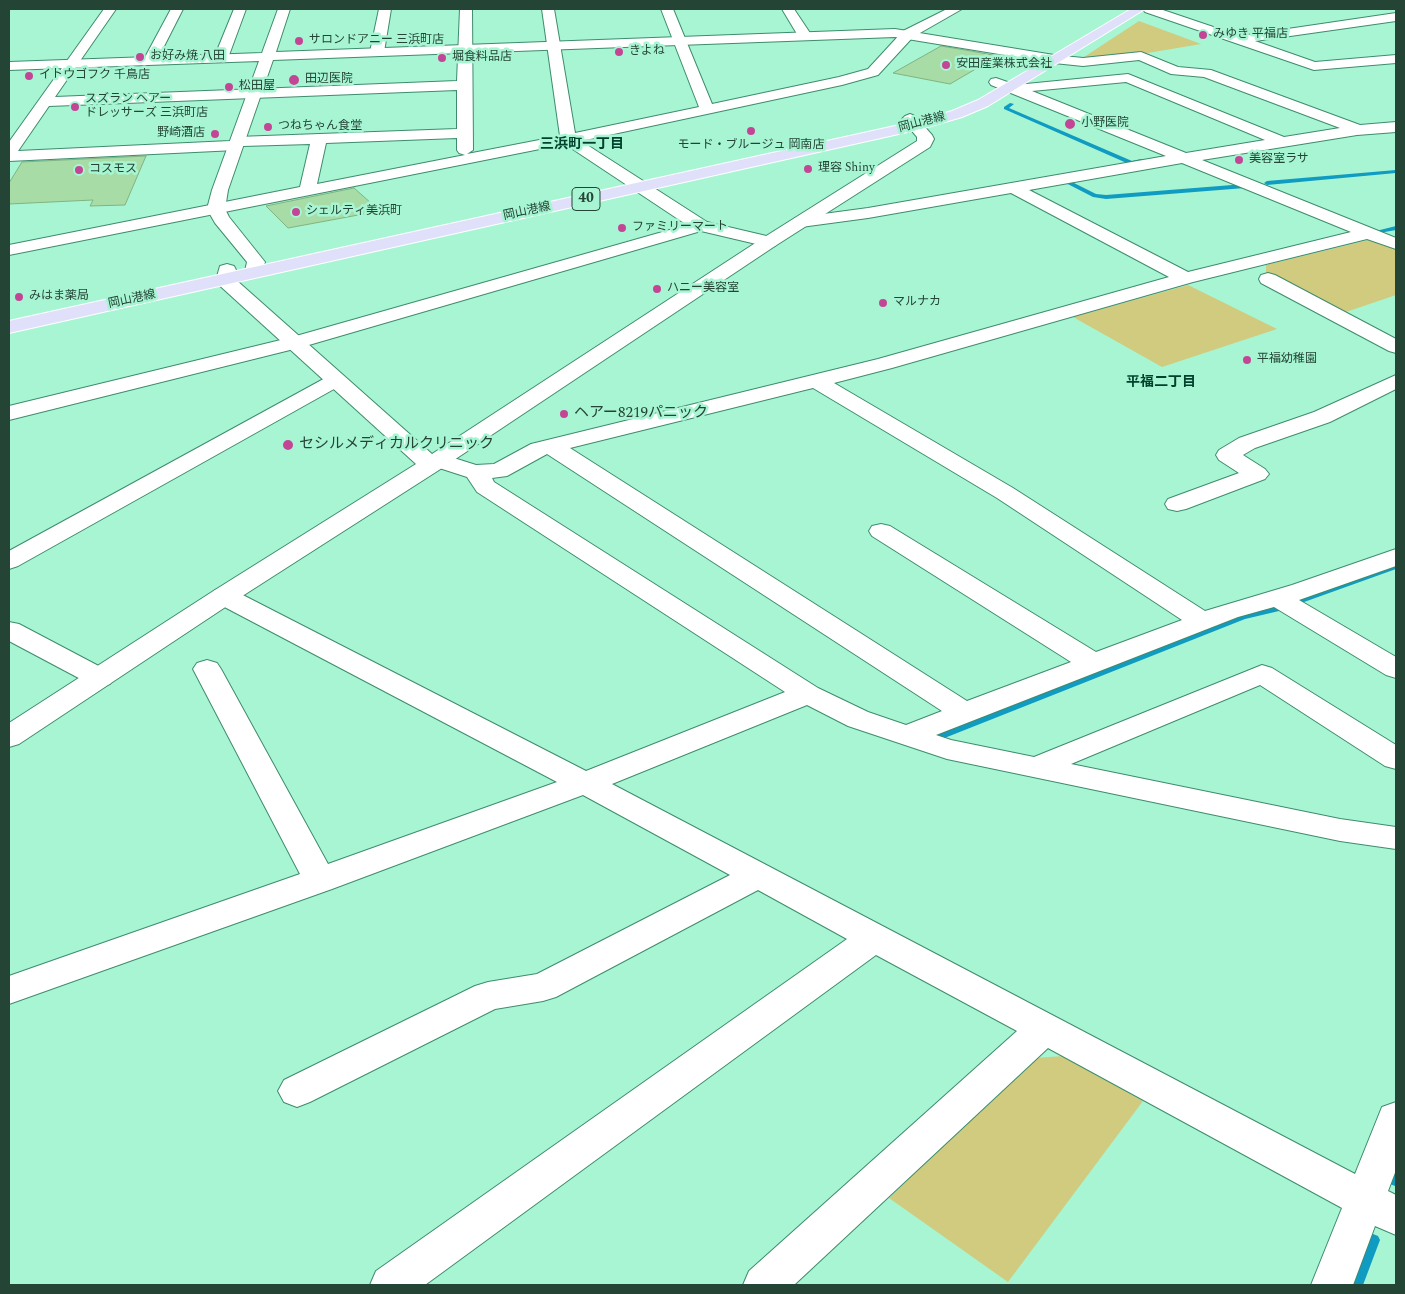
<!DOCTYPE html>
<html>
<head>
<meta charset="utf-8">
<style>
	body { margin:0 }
	#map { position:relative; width:1405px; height:1294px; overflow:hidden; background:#a7f5d2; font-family:Spectral,serif }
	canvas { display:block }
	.frame { position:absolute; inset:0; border:10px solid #244436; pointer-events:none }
</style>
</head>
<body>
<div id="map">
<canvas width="1405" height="1294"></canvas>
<div class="frame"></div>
</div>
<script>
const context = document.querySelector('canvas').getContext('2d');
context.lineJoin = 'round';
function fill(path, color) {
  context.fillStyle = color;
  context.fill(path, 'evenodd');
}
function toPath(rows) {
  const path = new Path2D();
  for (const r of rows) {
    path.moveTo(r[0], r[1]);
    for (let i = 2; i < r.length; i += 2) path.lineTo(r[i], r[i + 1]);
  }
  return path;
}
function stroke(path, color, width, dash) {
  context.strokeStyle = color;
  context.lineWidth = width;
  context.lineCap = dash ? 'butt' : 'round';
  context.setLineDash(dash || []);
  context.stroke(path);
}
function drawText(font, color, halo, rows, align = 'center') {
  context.font = font + ' Spectral,"Noto Sans JP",serif';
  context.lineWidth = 5;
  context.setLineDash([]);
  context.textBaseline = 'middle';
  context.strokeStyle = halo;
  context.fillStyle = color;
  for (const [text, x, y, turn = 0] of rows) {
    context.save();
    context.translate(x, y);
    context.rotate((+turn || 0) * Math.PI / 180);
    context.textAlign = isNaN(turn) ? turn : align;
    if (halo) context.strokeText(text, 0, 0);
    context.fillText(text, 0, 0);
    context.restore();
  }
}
const green = toPath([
	[1139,21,1201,44,1142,54,1081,59],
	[1368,240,1374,240,1396,248,1396,295,1340,314,1266,275,1266,265],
	[1188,285,1277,329,1162,367,1073,317],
	[1064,1056,1143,1101,1008,1282,889,1198,1034,1058]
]);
const stream = toPath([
	[1010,103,1014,104,1009,108,1132,161,1141,159,1144,161,1129,164,1004,109,1004,107,1010,103],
	[1396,170,1396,173,1267,185,1264,183,1267,181,1396,170],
	[1058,177,1062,177,1096,194,1106,195,1245,184,1248,186,1245,188,1106,199,1093,197,1058,179,1058,177],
	[1396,226,1396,230,1379,233,1376,231,1396,226],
	[1396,564,1396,569,1279,611,1245,619,942,739,936,739,934,737,936,735,1239,615,1273,607,1396,564],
	[1396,1171,1396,1185,1395,1186,1390,1184,1389,1180,1392,1173,1396,1171],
	[1373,1234,1378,1236,1380,1240,1363,1285,1349,1285,1368,1236,1373,1234]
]);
const building = toPath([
	[941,46,971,51,998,56,950,84,893,73,941,46],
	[146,156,125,205,90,206,93,200,9,204,9,183,22,162,146,156],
	[354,188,380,211,288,228,266,206,354,188]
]);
const minor = toPath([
	[104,9,116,9,55,97,457,81,460,9,472,9,473,150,467,154,560,136,542,9,554,9,575,133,699,107,661,9,673,9,712,104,839,77,868,69,903,31,947,9,962,9,913,37,878,75,842,85,581,141,707,222,775,238,778,242,775,246,769,247,701,231,302,347,9,420,9,406,289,338,687,225,565,144,9,255,9,245,300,187,310,144,243,146,236,150,9,161,9,142,104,9],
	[457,90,457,129,237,137,230,141,18,151,49,106,457,90],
	[457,138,457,150,459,153,465,155,317,184,326,143,457,138],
	[171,9,183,9,155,64,145,64,143,61,171,9],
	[234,9,246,9,228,58,226,61,216,61,214,58,234,9],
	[379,9,391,9,384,52,377,56,370,52,379,9],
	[782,9,794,9,812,36,810,39,800,39,782,9],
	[1143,9,1160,9,1240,36,1396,13,1396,21,1255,41,1315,62,1396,55,1396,63,1314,70,1145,12,1143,9],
	[1141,52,1178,67,1211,70,1360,125,1396,122,1396,132,1357,135,1202,160,1396,238,1396,249,1367,239,1193,282,892,368,834,383,1013,488,1205,611,1292,585,1396,549,1396,566,1299,600,1396,657,1396,678,1386,675,1274,607,1238,617,936,735,951,740,1034,757,1262,665,1272,668,1396,745,1396,769,1385,766,1260,685,1071,764,1340,819,1396,827,1396,849,1340,841,947,759,848,726,807,705,612,784,1355,1174,1382,1107,1396,1102,1396,1170,1388,1191,1396,1195,1396,1235,1375,1226,1353,1285,1311,1285,1342,1208,1048,1048,794,1285,743,1285,749,1271,1017,1031,876,955,425,1285,370,1285,376,1271,847,939,758,890,556,997,543,1001,495,1009,310,1102,297,1107,284,1102,278,1091,284,1080,475,986,488,982,537,974,730,875,583,795,332,889,9,1004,9,976,300,874,193,669,197,663,207,660,217,663,221,669,328,864,557,782,215,602,211,596,215,590,224,588,233,590,586,771,785,692,477,492,467,477,430,465,426,460,430,455,438,453,476,465,494,464,531,444,878,359,1169,277,1011,193,868,218,801,227,795,226,792,222,795,218,801,217,868,208,1166,156,991,85,989,82,991,79,996,78,1016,85,1128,74,1284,137,1340,128,1204,77,1171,74,1139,60,1083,66,1054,63,1047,59,1054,55,1083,58,1141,52],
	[1126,82,1265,140,1186,153,1032,91,1126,82],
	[1182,163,1351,232,1188,272,1029,190,1182,163],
	[813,388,997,498,1182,620,1096,652,890,526,881,524,872,526,869,531,872,536,1071,662,967,701,570,448,813,388],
	[547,454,942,711,906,725,868,712,818,688,494,482,492,478,507,476,547,454],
	[1268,273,1275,275,1396,339,1396,353,1389,351,1261,283,1259,279,1261,275,1268,273],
	[336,374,343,376,347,380,343,384,18,566,9,569,9,551,329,376,336,374],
	[1396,375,1396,389,1330,422,1255,448,1243,455,1265,469,1269,474,1265,479,1186,509,1177,511,1168,509,1165,504,1168,499,1239,473,1219,460,1216,455,1219,450,1239,438,1314,412,1396,375],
	[9,622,19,624,110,672,114,678,110,684,100,687,90,684,9,641,9,622]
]);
const tertiary = toPath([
	[278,9,290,9,276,52,895,29,1054,55,1061,59,1054,63,895,37,273,60,228,190,225,209,229,217,265,262,261,275,254,277,247,275,245,271,247,262,215,223,207,209,212,190,259,61,9,70,9,62,262,53,278,9],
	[910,114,915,116,932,135,934,139,930,147,775,246,439,470,233,602,19,744,9,747,9,723,215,590,416,464,218,284,216,280,220,266,227,264,234,266,236,270,235,279,432,454,763,238,917,141,917,137,902,119,905,116,910,114]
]);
const primary = toPath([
	[1131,9,1145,9,988,106,962,117,921,129,9,333,9,321,913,122,952,111,978,100,1131,9]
]);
const markers = [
	[1203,35,5,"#c34696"],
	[299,41,5,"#c34696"],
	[619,52,5,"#c34696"],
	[140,57,5,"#c34696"],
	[442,58,5,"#c34696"],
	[946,65,5,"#c34696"],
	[29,76,5,"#c34696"],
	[294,80,6,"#c34696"],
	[229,87,5,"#c34696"],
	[75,107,5,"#c34696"],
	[1070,124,6,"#c34696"],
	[268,127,5,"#c34696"],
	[751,131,5,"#c34696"],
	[215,134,5,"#c34696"],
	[1239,160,5,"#c34696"],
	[808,169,5,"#c34696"],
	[79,170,5,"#c34696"],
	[296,212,5,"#c34696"],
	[622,228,5,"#c34696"],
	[657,289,5,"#c34696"],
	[19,297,5,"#c34696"],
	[883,303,5,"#c34696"],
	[1247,360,5,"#c34696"],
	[564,414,5,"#c34696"],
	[288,445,6,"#c34696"]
];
const farPoinames = [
	["みゆき 平福店",1213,35],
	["サロンドアニー 三浜町店",309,41],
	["きよね",629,52],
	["お好み焼 八田",150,57],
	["堀食料品店",452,58],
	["安田産業株式会社",956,65],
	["イトウゴフク 千鳥店",39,76],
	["田辺医院",305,80],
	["松田屋",239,87],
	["スズラン ヘアー",85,100],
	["ドレッサーズ 三浜町店",85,114],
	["小野医院",1081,124],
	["つねちゃん食堂",278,127],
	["野崎酒店",205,134,"right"],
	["モード・ブルージュ 岡南店",751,146,"center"],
	["美容室ラサ",1249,160],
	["理容 Shiny",818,169],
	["コスモス",89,170],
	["シェルティ美浜町",306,212],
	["ファミリーマート",632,228],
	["ハニー美容室",667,289],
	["みはま薬局",29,297],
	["マルナカ",893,303],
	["平福幼稚園",1257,360]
];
const farStreetnames = [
	["岡山港線",922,123,-15],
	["岡山港線",527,212,-12],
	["岡山港線",132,300,-12]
];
const farNeighbourhoodnames = [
	["三浜町一丁目",582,145],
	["平福二丁目",1161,383]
];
const shields = [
	[586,199,28]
];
const shieldNames = [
	["40",586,199]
];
const poiNames = [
	["ヘアー8219パニック",574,414],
	["セシルメディカルクリニック",299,445]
];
fill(green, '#d0cb7f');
fill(stream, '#109bc3');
fill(building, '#a7dca7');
stroke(building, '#80b380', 1);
stroke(minor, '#3e8c6d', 2);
stroke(tertiary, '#3e8c6d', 2);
stroke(primary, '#fff', 2);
fill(minor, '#fff');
fill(tertiary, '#fff');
fill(primary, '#e0e0fb');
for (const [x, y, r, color] of markers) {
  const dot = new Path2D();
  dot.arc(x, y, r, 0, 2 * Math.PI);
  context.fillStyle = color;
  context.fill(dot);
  stroke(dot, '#a7f5d2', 2);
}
drawText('12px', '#244436', '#a7f5d2', farPoinames, 'left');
drawText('12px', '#244436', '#a7f5d2', farStreetnames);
drawText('bold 14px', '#00422d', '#a7f5d2', farNeighbourhoodnames);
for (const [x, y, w] of shields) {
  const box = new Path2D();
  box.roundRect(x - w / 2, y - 11.5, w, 23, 4);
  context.fillStyle = '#a7f5d2';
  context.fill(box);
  stroke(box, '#244436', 1);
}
drawText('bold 14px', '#244436', null, shieldNames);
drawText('15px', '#244436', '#a7f5d2', poiNames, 'left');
</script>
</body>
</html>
